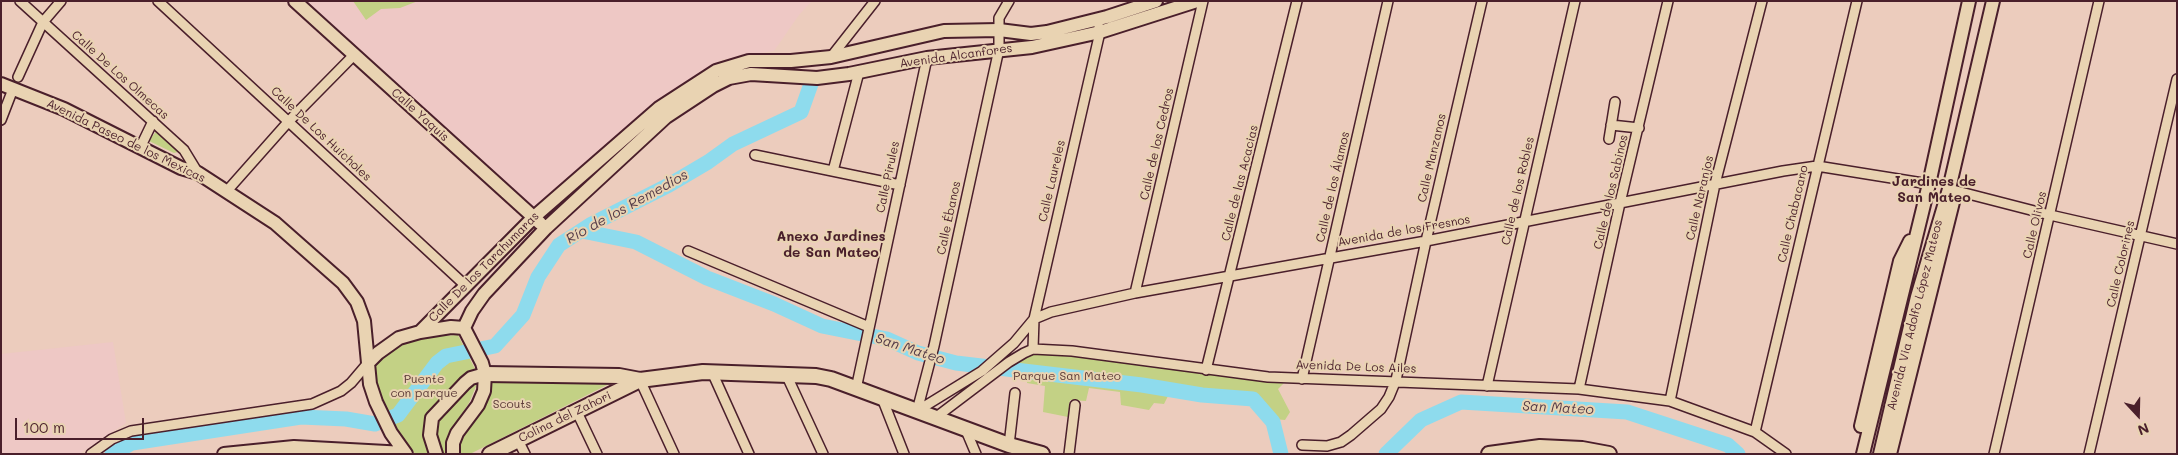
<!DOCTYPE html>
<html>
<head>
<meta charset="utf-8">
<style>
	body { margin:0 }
	#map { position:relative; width:2178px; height:455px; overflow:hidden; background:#ecccbd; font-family:Mali,sans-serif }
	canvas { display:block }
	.frame { position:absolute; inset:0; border:2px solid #4a1f2b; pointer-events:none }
	.north { position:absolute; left:2113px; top:390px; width:50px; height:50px; -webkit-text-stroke:4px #e9d3b2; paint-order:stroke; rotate:159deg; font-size:14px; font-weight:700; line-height:20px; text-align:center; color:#4a1f2b }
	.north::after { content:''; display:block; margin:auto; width:18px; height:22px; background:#4a1f2b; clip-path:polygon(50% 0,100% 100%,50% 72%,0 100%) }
	.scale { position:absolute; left:15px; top:418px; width:129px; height:22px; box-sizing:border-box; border:2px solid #4a1f2b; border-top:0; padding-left:6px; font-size:15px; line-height:18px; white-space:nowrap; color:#4a1f2b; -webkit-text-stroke:4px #e9d3b2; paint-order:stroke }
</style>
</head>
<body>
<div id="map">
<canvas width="2178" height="455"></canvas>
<div class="frame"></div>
<div class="north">N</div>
<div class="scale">100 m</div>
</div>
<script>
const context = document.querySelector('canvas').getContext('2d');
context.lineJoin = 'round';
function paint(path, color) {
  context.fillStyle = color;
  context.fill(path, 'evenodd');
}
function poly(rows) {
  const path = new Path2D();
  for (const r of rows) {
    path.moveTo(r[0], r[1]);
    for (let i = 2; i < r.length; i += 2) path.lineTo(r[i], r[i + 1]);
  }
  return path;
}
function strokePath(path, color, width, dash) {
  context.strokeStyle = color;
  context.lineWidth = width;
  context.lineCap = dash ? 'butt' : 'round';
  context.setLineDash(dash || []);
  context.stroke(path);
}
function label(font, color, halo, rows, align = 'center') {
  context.font = font + ' Mali,sans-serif';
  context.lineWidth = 4;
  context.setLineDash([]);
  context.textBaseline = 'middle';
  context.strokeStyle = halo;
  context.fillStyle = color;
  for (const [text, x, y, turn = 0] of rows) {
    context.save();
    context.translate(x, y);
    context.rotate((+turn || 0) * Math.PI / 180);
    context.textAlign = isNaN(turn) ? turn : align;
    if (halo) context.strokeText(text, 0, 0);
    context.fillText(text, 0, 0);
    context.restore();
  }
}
const built = poly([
	[305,1,812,1,799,15,774,51,720,60,534,217,379,66],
	[113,342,126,423,79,454,1,454,1,354]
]);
const green = poly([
	[353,1,418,1,400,8,381,9,366,20],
	[157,130,164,135,178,152,174,153,149,141],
	[458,335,475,369,477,384,469,403,448,434,445,454,416,454,399,441,373,383,374,363,389,349,406,343,428,337],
	[1033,349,1268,377,1284,383,1278,389,1290,412,1285,420,1274,419,1254,396,1204,397,1170,392,1164,404,1154,403,1149,410,1121,405,1120,392,1089,388,1086,401,1070,400,1068,417,1043,412,1045,386,1027,383,1028,375,1005,369],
	[491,379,617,380,470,454,459,454,457,445]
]);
const river = poly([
	[582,231,636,242,707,278,774,304,822,326,887,339,918,353,956,363,1142,385,1202,395,1253,399,1273,422,1281,454],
	[112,454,132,443,301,417,346,419,375,424,398,415,437,363,446,356,495,346,523,315,538,277,559,245,590,225,669,185,708,162,733,144,801,112,811,84],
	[1386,454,1421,420,1461,402,1627,412,1728,445,1738,454]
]);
const street = poly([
	[20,1,184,150,198,173],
	[158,1,466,286],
	[831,57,875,1],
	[18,77,43,22,61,1],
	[1,120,13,89],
	[1611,125,1639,128],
	[1609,139,1615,102],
	[141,146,153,121],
	[755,155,900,185],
	[833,171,859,72],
	[1949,189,2050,215,2177,244],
	[226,192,289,121,354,55],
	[688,251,869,327],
	[1135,293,1203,1],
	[1033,349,1034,319,1100,32,1099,27],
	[1206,370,1297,1],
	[712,372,749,454],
	[786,374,823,454],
	[1302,379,1388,1],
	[640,380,674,454],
	[1487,386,1575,1],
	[856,389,927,58],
	[1579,389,1620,203,1668,1],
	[882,398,904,454],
	[1670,401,1715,184,1762,1],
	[917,411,982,371,1014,343,1034,319,1051,312,1135,293,1426,241,1783,171,1817,166,1929,184],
	[917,411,934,346,999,49,999,18,1009,1],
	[577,412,597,454],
	[935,418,1009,362,1024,353,1033,349,1072,351,1268,377,1579,389,1670,401,1755,432,1786,454],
	[965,428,976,454],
	[1755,432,1857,1],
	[518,440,525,454],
	[1009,445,1015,393],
	[1302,445,1327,446,1341,442,1351,435,1381,409,1389,397,1396,380,1426,241,1482,1],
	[91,454,112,439,131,431,312,404,341,391,351,383,368,363],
	[1069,454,1075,405],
	[1994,454,2099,1],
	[2089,454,2177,79]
]);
const secondary = poly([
	[295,1,540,223],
	[1,84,64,109,181,168,198,173,275,223,343,283,357,302,364,321,370,384,376,402,391,433,406,454],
	[464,328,472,311,484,294,546,228,666,117,713,86,729,78,751,74,817,78,849,74,927,58,1032,47,1100,32,1197,1],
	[420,332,534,217,659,108,716,71,749,61,791,61,831,57,944,31,999,30,1031,34,1047,32,1107,17,1156,1],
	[368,363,378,353,399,338,420,332,451,327,464,328],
	[1861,426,1900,261,1910,241],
	[224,454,294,447,405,453],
	[436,454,430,435,432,418,465,383,471,378,485,374],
	[453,454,453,443,457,433,478,405,484,391,485,374,482,363,464,328],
	[1863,454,1929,184,1969,1],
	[1880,454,1917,297,1949,189,1993,1],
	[1890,454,1954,198]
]);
const primary = poly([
	[485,374,619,376,640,380,703,372,816,376,831,379,1009,445,1042,454],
	[490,454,640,380],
	[1489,454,1540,447,1582,449,1609,454]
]);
const streetNames = [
	["Avenida Alcanfores",956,56,-8],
	["Calle De Los Olmecas",120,75,42],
	["Calle Yaquis",420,115,42],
	["Calle De Los Huicholes",321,134,43],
	["Avenida Paseo de los Mexicas",126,141,26],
	["Calle de los Cedros",1157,144,-77],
	["Calle Manzanos",1432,158,-77],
	["Calle Pirules",888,177,-78],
	["Calle Laureles",1052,181,-77],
	["Calle de las Acacias",1240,183,-76],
	["Calle de los Álamos",1333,187,-77],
	["Calle de los Robles",1518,191,-77],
	["Calle de los Sabinos",1611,192,-77],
	["Calle Naranjos",1700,198,-77],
	["Calle Chabacano",1793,214,-77],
	["Calle Ébanos",949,218,-78],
	["Calle Olivos",2035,225,-77],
	["Avenida de los Fresnos",1404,231,-10],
	["Calle Colorines",2121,264,-77],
	["Calle De los Tarahumaras",484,267,-45],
	["Avenida Via Adolfo López Mateos",1915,315,-76],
	["Avenida De Los Ailes",1356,367,2],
	["Colina del Zahori",565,417,-26]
];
const parkNames = [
	["Parque San Mateo",1067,376],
	["Puente",424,379],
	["con parque",424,393],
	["Scouts",512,404]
];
const neighbourhoodNames = [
	["Jardines de",1934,182],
	["San Mateo",1934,198],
	["Anexo Jardines",831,237],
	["de San Mateo",831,253]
];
const waterNames = [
	["Río de los Remedios",627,207,-29],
	["San Mateo",910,349,18],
	["San Mateo",1558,408,3]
];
paint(built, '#eec8c5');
paint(green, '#c3d185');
strokePath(river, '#8edbed', 15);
strokePath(street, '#4a1f2b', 12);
strokePath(secondary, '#4a1f2b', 16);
strokePath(primary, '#4a1f2b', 18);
strokePath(street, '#e9d3b2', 9);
strokePath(secondary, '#e9d3b2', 12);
strokePath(primary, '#e9d3b2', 14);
label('12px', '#4a1f2b', '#e9d3b2', streetNames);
label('12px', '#5c3a38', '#e9d3b2', parkNames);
label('bold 14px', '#4a1f2b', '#e9d3b2', neighbourhoodNames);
label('italic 14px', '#543b48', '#e9d3b2', waterNames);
</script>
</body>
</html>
